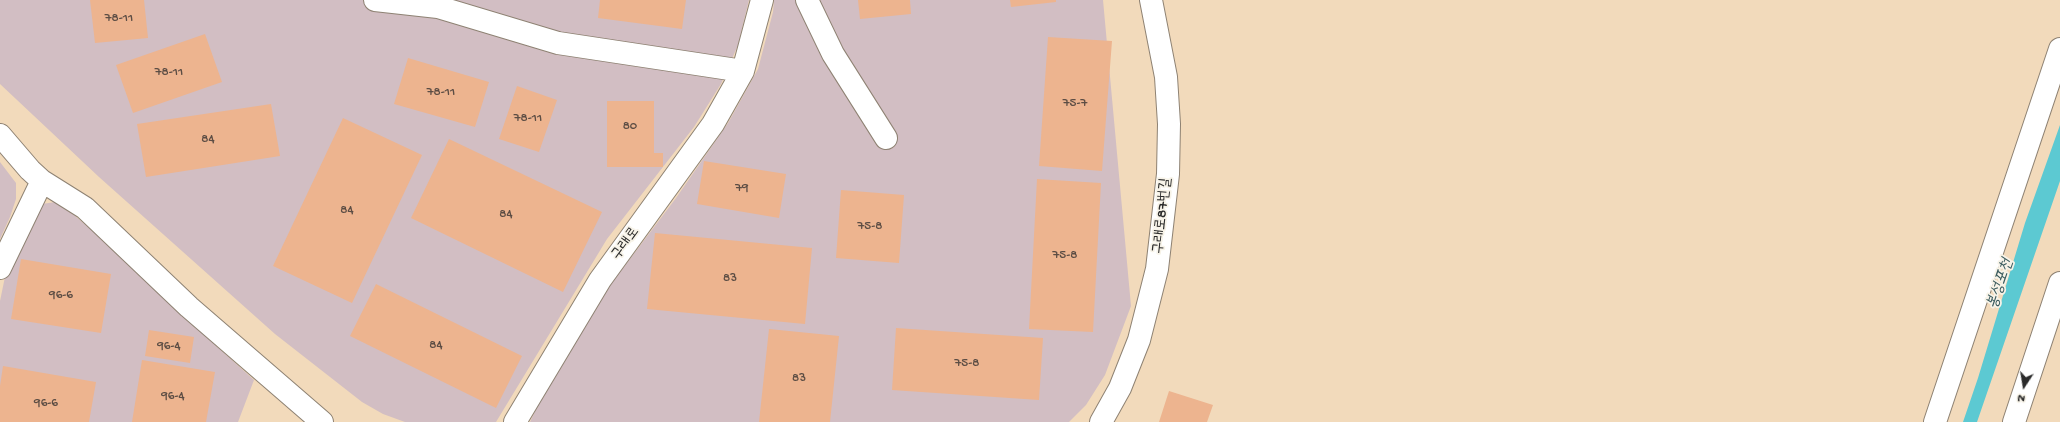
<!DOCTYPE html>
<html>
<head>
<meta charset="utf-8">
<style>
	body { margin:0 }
	#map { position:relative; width:2060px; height:422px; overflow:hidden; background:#f2dabb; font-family:"Gochi Hand",sans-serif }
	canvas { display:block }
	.north { position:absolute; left:2004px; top:366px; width:40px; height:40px; -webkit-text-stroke:3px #f7f3e8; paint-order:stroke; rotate:192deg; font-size:11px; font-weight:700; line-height:16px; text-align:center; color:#2b2b2b }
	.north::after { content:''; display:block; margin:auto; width:14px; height:18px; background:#2b2b2b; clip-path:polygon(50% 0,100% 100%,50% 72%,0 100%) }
</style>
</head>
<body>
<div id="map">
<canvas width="2060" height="422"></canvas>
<div class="north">N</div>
</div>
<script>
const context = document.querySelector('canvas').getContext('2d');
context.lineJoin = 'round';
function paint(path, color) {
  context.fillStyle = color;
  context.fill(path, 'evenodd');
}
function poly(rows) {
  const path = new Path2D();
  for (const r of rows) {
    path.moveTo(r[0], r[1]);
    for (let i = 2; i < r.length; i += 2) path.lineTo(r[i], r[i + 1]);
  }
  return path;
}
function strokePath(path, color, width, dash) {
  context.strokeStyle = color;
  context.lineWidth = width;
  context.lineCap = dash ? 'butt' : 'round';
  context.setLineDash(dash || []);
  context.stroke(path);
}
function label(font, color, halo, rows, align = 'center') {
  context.font = font + ' "Gochi Hand","Poor Story",sans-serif';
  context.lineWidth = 3.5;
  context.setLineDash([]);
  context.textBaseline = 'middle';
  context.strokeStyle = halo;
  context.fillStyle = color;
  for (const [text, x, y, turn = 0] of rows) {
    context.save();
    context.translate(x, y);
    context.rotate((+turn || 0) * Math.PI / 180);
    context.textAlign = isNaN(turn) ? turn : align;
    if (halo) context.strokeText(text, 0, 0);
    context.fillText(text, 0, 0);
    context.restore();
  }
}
const industrial = poly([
	[0,0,749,0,738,45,721,84,694,127,607,239,496,422,405,422,383,414,362,402,275,334,99,177,0,84],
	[774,0,1103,0,1131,306,1105,375,1086,405,1069,422,530,422,537,407,611,284,676,198,728,123,758,69,773,12],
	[0,162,16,183,16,199,10,217,0,239],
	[55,202,74,215,109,245,169,303,254,380,238,422,0,422,0,301,6,272,42,204]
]);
const water = poly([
	[2060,125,2060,181,1977,422,1963,422,1978,378,2025,223]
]);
const building = poly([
	[90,0,144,0,148,38,95,43],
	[600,0,686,0,682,29,598,18],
	[858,0,910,0,911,14,860,19],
	[1010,0,1056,0,1056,2,1011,7],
	[205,34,222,82,133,113,116,65],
	[1048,37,1112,41,1102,171,1039,166],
	[408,58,489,82,475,127,394,104],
	[517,86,557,100,539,152,499,139],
	[607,101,654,101,654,153,663,153,663,167,607,167],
	[271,104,280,156,146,177,137,124],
	[343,118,422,155,352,303,273,266],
	[449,139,602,212,563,292,411,218],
	[704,161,786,174,779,218,697,204],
	[1037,179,1101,183,1093,332,1029,329],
	[841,190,904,195,899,263,836,258],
	[655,233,812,248,805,324,647,309],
	[21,259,111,274,101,333,11,319],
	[376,284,522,356,496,408,350,336],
	[896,328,1043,338,1039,400,892,390],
	[769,329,839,336,830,422,759,422],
	[149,330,194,337,190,363,145,356],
	[142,360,215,372,206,422,132,422],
	[3,366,96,382,89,422,0,422,0,386],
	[1169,391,1213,405,1207,422,1159,422]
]);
const minor = poly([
	[375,0,438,7,558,43,743,71],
	[807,0,833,54,886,138],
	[0,135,30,170,42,181,85,208,189,307,322,422],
	[0,268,42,181],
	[515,422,600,280,713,124,743,71,762,0],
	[1101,422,1120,388,1139,340,1157,269,1168,174,1169,124,1166,77,1151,0],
	[1935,422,2060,49],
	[2014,422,2060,283]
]);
const numberNames = [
	["78-11",119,19],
	["78-11",169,73],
	["78-11",441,93],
	["75-7",1075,104],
	["78-11",528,119],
	["80",630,127],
	["84",208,140],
	["79",742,189],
	["84",347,211],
	["84",506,215],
	["75-8",870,227],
	["75-8",1065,256],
	["83",730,279],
	["96-6",61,296],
	["84",436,346],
	["96-4",169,347],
	["75-8",967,364],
	["83",799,379],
	["96-4",173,397],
	["96-6",46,404]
];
const streetNames = [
	["구래로87번길",1163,216,-84],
	["구래로",626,244,-54]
];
const waterNames = [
	["봉성포천",2001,284,-71]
];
paint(industrial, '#d2bec3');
paint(water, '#5cc9d2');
paint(building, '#edb48f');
strokePath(minor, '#8e8273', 24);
strokePath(minor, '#fff', 22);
label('13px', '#5c4d44', null, numberNames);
label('15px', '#2b2b2b', '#f7f3e8', streetNames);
label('italic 16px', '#3a5a5d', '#f7f3e8', waterNames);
</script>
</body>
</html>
